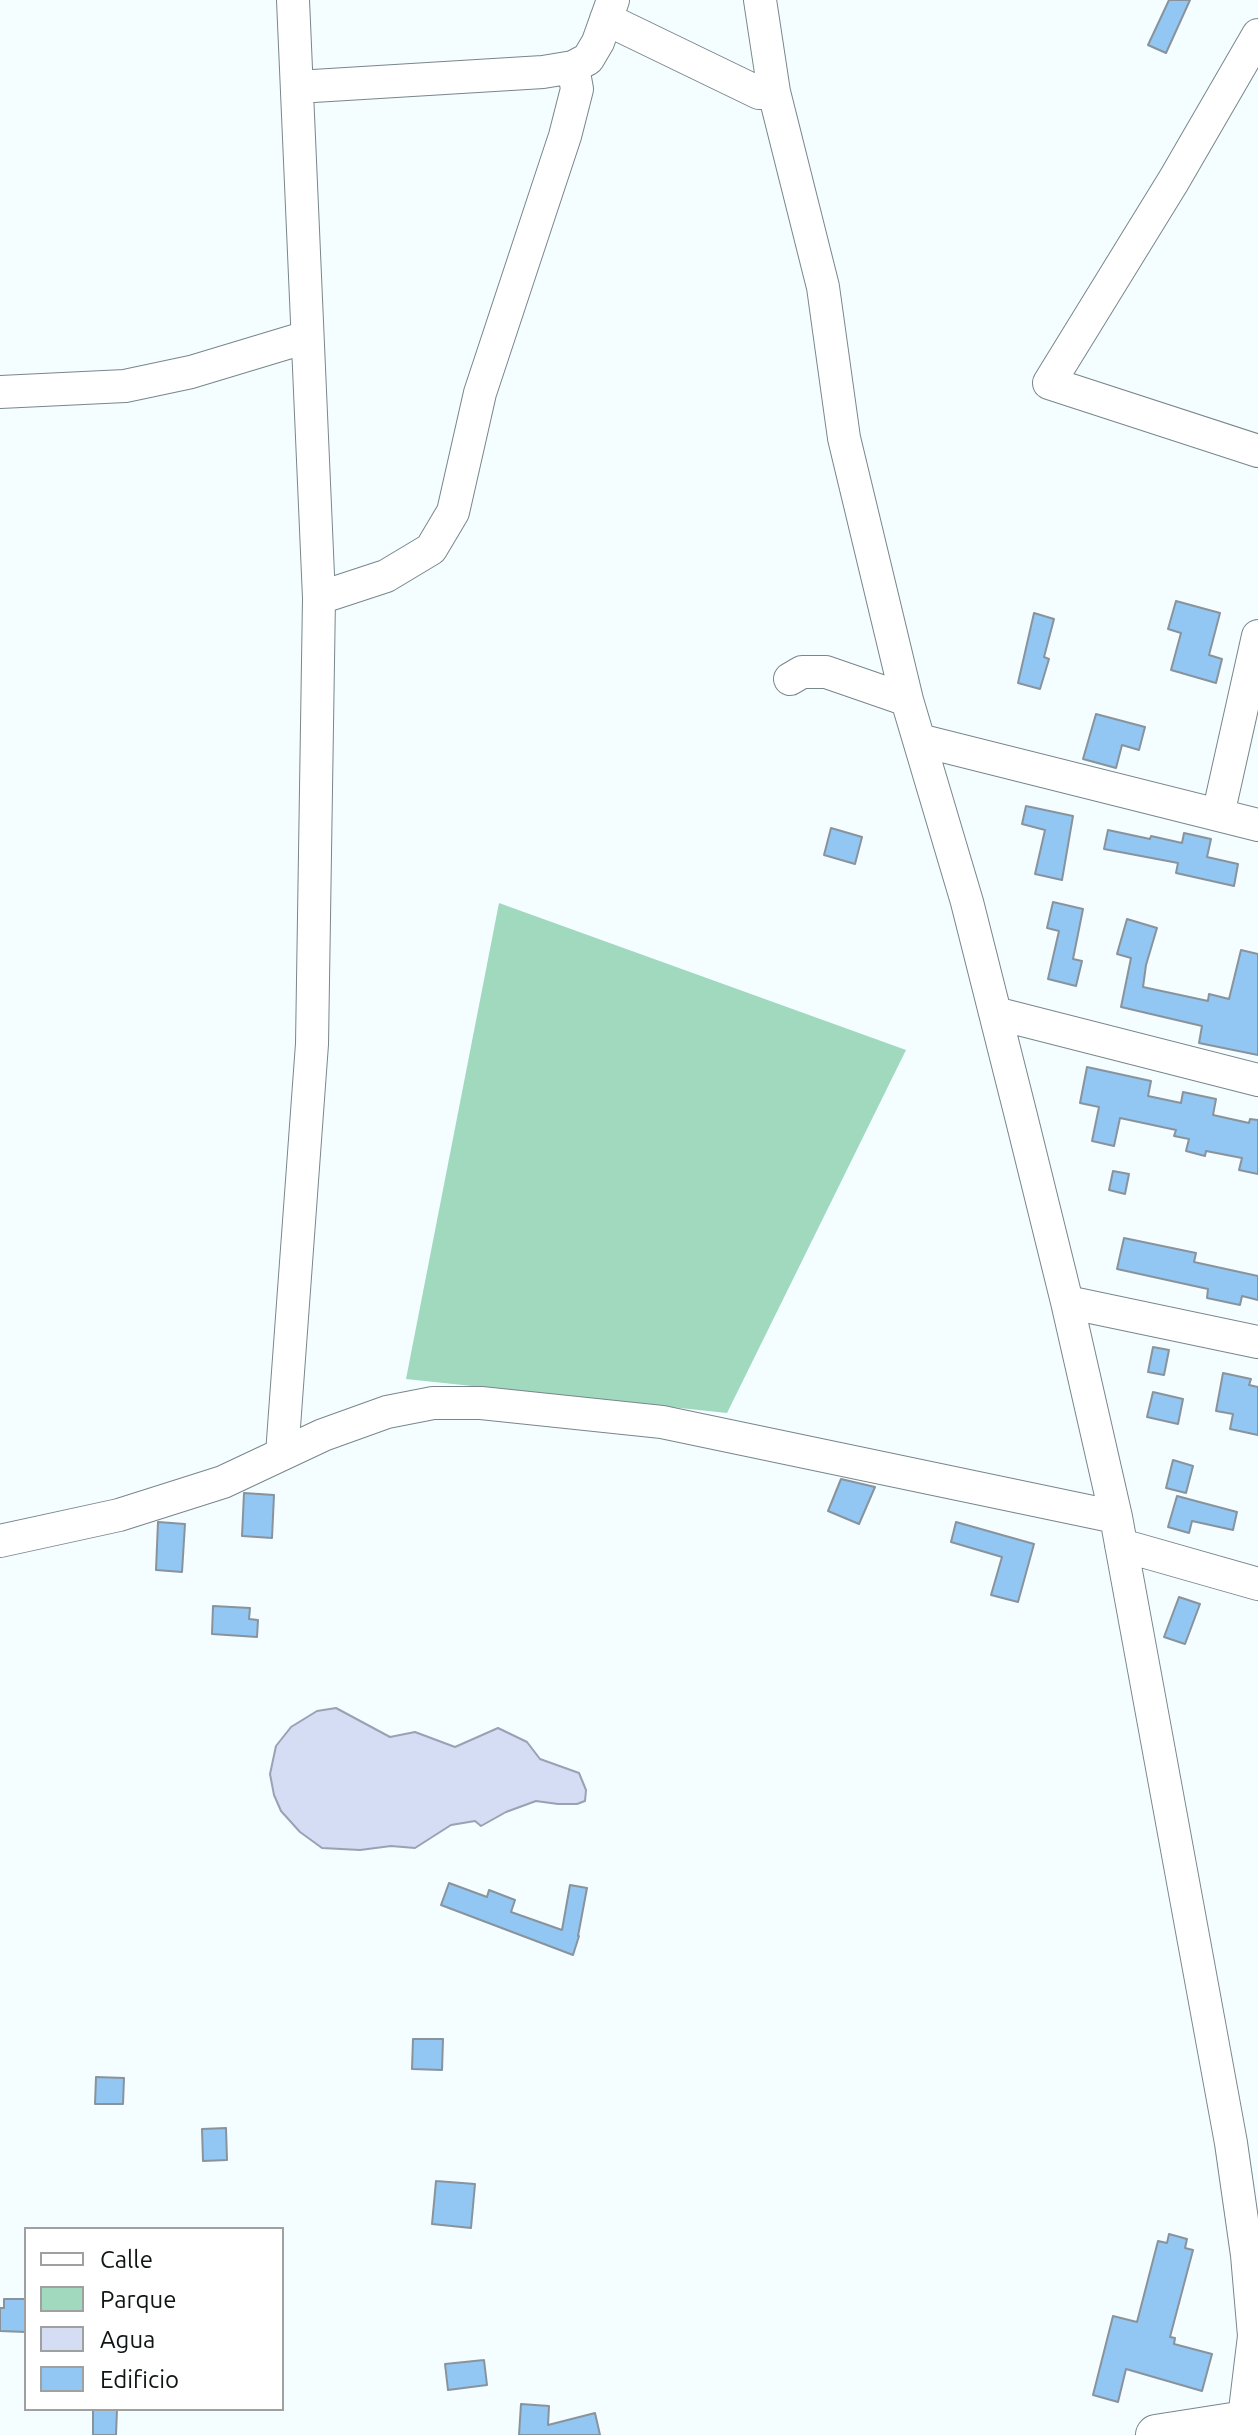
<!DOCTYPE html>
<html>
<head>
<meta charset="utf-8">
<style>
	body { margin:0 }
	#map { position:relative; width:1258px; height:2435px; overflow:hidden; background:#f4fdff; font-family:Ubuntu,sans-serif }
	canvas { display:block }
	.legend { position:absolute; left:24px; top:2227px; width:260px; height:184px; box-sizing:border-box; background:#fff; border:2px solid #9fa1a1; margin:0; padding:10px 14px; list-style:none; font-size:24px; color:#0f1415 }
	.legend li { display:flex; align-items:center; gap:16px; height:40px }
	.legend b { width:40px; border:2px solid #9fa1a1 }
</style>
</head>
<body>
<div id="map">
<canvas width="1258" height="2435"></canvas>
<ul class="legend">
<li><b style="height:10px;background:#fff"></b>Calle</li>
<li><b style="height:22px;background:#a1d9bf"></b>Parque</li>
<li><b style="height:22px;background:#d5ddf5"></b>Agua</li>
<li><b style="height:22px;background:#92c7f3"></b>Edificio</li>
</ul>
</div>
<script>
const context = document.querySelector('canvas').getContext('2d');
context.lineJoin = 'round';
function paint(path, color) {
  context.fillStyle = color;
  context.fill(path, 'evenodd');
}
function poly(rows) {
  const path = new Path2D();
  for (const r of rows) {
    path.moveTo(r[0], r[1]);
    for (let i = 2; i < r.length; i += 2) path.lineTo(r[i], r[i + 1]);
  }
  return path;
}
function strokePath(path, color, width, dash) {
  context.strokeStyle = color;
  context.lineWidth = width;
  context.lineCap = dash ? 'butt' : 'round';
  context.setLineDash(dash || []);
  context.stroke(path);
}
const green = poly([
	[499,903,906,1050,727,1413,406,1379]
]);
const water = poly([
	[336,1708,390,1737,415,1732,455,1747,498,1728,527,1742,540,1759,579,1773,586,1790,585,1801,577,1804,558,1804,536,1801,506,1812,481,1826,475,1821,451,1825,415,1848,391,1846,360,1850,322,1848,300,1832,281,1811,274,1795,270,1774,276,1746,291,1727,317,1711,336,1708]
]);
const building = poly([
	[1169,0,1190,0,1166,53,1148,45,1169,0],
	[1176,601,1220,613,1209,655,1222,659,1216,683,1171,670,1181,633,1168,629,1176,601],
	[1034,613,1054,619,1044,657,1049,659,1040,689,1018,683,1034,613],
	[1096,714,1145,727,1139,750,1122,745,1116,768,1083,759,1096,714],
	[1026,806,1073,816,1062,880,1035,874,1045,830,1022,824,1026,806],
	[831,828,862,837,855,864,824,855,831,828],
	[1108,830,1150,839,1151,836,1182,843,1184,833,1211,839,1207,857,1238,864,1234,886,1176,873,1178,863,1104,849,1108,830],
	[1053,902,1083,909,1073,959,1082,961,1076,986,1048,979,1059,931,1047,928,1053,902],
	[1127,919,1157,928,1146,965,1143,987,1208,1001,1209,994,1229,999,1241,950,1258,954,1258,1055,1199,1043,1202,1026,1121,1007,1131,958,1117,954,1127,919],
	[1087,1067,1151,1081,1148,1096,1181,1103,1183,1092,1216,1099,1213,1115,1249,1123,1250,1119,1258,1120,1258,1174,1239,1170,1242,1158,1206,1151,1205,1156,1186,1151,1189,1139,1174,1136,1176,1130,1120,1118,1114,1146,1092,1141,1099,1107,1080,1103,1087,1067],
	[1113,1171,1129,1174,1125,1194,1109,1190,1113,1171],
	[1124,1238,1196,1253,1194,1262,1258,1276,1258,1300,1242,1296,1240,1305,1207,1298,1208,1289,1117,1269,1124,1238],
	[1153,1347,1169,1350,1164,1375,1148,1372,1153,1347],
	[1223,1373,1251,1379,1249,1385,1258,1387,1258,1435,1230,1429,1233,1414,1216,1411,1223,1373],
	[1153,1392,1183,1399,1178,1424,1147,1417,1153,1392],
	[1173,1460,1193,1466,1186,1493,1166,1488,1173,1460],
	[841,1479,875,1487,859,1524,828,1511,841,1479],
	[244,1493,274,1495,272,1538,242,1536,244,1493],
	[1177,1496,1237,1512,1233,1530,1192,1521,1189,1533,1168,1527,1177,1496],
	[158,1522,185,1524,182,1572,156,1570,158,1522],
	[956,1522,1034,1544,1018,1602,991,1595,1002,1557,951,1542,956,1522],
	[1179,1597,1200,1604,1185,1644,1164,1637,1179,1597],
	[213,1606,250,1608,249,1619,258,1620,257,1637,212,1634,213,1606],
	[449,1883,487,1897,489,1890,515,1900,511,1912,562,1930,570,1885,587,1888,578,1936,579,1936,573,1955,441,1905,449,1883],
	[413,2039,443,2039,442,2070,412,2069,413,2039],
	[96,2077,124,2078,123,2104,95,2104,96,2077],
	[226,2128,227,2160,203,2161,202,2129,226,2128],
	[436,2181,475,2184,471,2228,432,2224,436,2181],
	[1169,2234,1187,2239,1185,2248,1193,2250,1170,2337,1175,2338,1174,2344,1212,2354,1202,2391,1126,2369,1118,2402,1093,2395,1113,2316,1137,2322,1158,2241,1167,2243,1169,2234],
	[4,2299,26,2299,26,2332,0,2331,0,2308,4,2308,4,2299],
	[484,2360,487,2385,448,2390,445,2364,484,2360],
	[521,2404,549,2406,548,2425,595,2413,600,2435,519,2435,521,2404],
	[93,2409,117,2409,116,2435,93,2435,93,2409]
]);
const minor = poly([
	[760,0,774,92,823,287,844,438,907,700,967,902,1021,1116,1067,1302,1116,1517,1231,2143,1247,2255,1254,2336,1242,2435],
	[606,19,759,93,774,92],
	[1258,35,1174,180,1049,383,1258,451],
	[297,87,543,72,573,67,588,59,598,42,613,0],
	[0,392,125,386,191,372,307,337],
	[319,598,386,576,431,549,453,512,480,393,565,136,577,89,573,67],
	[790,679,802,672,826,672,907,700],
	[919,740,1258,825],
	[1218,815,1258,636],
	[995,1013,1258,1080],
	[1067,1302,1258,1342],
	[282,1454,312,1044,319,598,293,0],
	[0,1541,119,1515,223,1482,323,1435,387,1412,433,1403,481,1403,662,1422,1116,1517],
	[1121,1545,1258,1584]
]);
const major = poly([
	[1156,2435,1258,2419]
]);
paint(green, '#a1d9bf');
paint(water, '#d5ddf5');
strokePath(water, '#9aa1b2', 2);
paint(building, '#92c7f3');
strokePath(building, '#89939b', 2);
strokePath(minor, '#79868a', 34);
strokePath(major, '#79868a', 42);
strokePath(minor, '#fff', 32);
strokePath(major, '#fff', 40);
</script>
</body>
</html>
